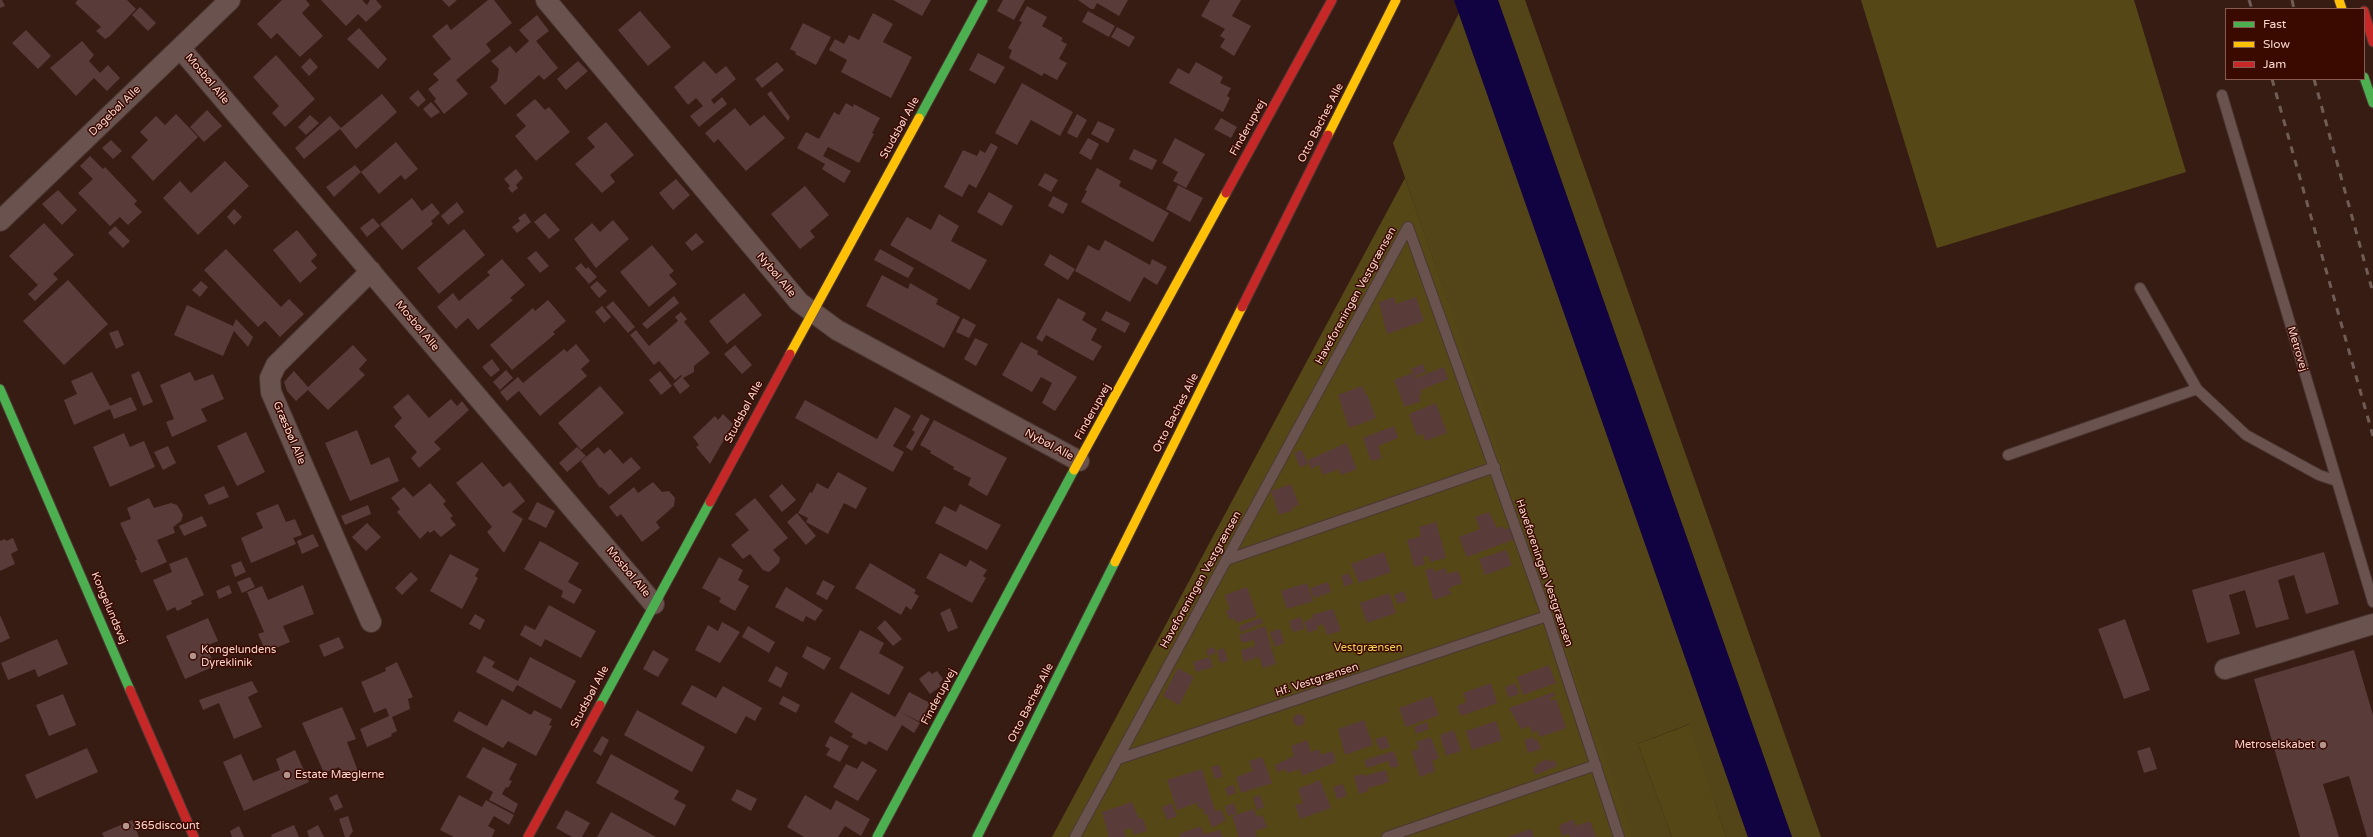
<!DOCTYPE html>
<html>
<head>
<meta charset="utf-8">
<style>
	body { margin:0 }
	#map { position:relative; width:2373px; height:837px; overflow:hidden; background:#371c14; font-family:"Varela Round",sans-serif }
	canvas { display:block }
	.legend { position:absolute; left:2225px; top:8px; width:140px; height:72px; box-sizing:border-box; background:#3a0900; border:1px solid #865b52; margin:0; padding:5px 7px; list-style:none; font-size:12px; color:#f8d6cd }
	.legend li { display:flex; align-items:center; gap:8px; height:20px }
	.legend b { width:20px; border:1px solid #865b52 }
</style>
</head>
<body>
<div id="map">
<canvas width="2373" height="837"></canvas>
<ul class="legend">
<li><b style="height:5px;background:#4caf50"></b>Fast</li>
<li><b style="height:5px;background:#ffc107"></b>Slow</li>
<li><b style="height:5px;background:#c62828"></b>Jam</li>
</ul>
</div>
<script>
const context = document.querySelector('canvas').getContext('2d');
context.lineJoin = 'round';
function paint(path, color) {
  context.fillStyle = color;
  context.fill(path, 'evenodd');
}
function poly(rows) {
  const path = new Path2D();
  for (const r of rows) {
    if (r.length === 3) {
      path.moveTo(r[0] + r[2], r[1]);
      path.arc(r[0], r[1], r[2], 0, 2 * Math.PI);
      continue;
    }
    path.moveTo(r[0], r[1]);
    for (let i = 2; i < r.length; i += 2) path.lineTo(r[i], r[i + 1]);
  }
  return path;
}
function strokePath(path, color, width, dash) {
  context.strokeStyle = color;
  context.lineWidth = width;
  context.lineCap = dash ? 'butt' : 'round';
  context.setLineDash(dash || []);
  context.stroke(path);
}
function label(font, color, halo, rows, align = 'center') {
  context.font = font + ' "Varela Round",sans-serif';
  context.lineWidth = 3;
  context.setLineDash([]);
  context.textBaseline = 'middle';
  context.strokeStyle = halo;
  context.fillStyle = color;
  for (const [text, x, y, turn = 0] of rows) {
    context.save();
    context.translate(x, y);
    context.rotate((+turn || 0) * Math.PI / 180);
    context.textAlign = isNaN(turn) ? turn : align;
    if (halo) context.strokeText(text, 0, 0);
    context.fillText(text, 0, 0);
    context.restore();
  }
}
const green = poly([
	[1861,0,2134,0,2186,172,1937,248],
	[1405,178,1635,837,1052,837],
	[1690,724,1726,837,1672,837,1638,744]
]);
const forest = poly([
	[1498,0,1525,0,1821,837,1792,837],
	[1459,13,1748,837,1726,837,1689,724,1638,744,1672,837,1632,837,1393,143]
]);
const water = poly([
	[1454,0,1498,0,1792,837,1748,837]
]);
const building = poly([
	[0,0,2,0,5,6,0,8],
	[78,0,127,0,136,9,110,36,105,39,96,31,101,27,75,3],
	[282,0,306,0,310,5,302,13,323,36,300,57,277,33,271,39,257,24],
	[321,0,362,0,367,5,370,0,376,0,382,7,366,22,358,14,346,26],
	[442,0,457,0,449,7],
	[488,0,494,0,512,23,486,44,491,51,456,80,468,94,444,114,434,101,436,99,428,89,439,80,433,74,451,59,432,36,447,24,451,30],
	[893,0,931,0,922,16],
	[1003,0,1025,0,1014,20,997,11],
	[1078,0,1128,0,1119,16,1097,3,1094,9,1091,9],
	[1210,0,1241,0,1232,16,1251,26,1234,56,1220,47,1225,39,1220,36,1225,29,1201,16],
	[1027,6,1047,17,1042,26,1063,38,1061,41,1067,44,1059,59,1067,63,1057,80,1044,73,1042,76,1009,58,1012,50,1008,48,1022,22,1019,21],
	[140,7,156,23,148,31,132,15],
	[640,11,671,47,648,66,618,30],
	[1088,11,1115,26,1109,37,1082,22],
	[873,13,893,24,883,42,912,57,891,98,841,72,847,60,829,50,835,39,844,44,849,35,859,40],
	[537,15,549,31,536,41,558,68,544,80,539,75,505,105,490,87,497,81,499,69,491,61,510,46,516,53,529,41,519,30],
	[803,23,831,37,816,65,795,54,796,52,790,49],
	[1117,27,1135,37,1129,47,1111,37],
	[359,28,387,59,378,69,347,39],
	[26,30,51,56,38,69,12,43],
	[82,41,94,55,89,61,100,73,108,65,120,78,107,91,94,78,76,96,50,68],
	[978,53,1005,67,995,84,969,70],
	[276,55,315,99,285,127,272,113,279,106,253,77],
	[310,58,318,67,309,76,301,67],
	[578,61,588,71,566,90,557,79],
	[704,61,716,74,726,66,736,79,711,100,714,104,722,97,727,104,699,127,690,116,703,106,696,98,688,105,674,87],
	[777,62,784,70,762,88,755,79],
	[1196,62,1223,77,1220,83,1231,88,1227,96,1230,98,1223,112,1169,83,1178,68,1189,74],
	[1022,83,1073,112,1060,136,1031,120,1017,145,995,133],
	[418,90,426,100,418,107,409,98],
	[771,91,790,117,788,121,767,94],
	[382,94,397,112,356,149,340,129,304,159,295,148,330,116,341,128],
	[535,99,545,110,549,107,570,132,536,161,515,136,526,126,516,115],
	[431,102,440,112,431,118,423,109],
	[846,103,853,107,854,104,880,118,872,133,874,134,859,163,828,147,823,156,851,171,844,183,822,169,825,164,797,148,806,132,819,139,834,112,839,115],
	[735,108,750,126,764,115,785,138,746,171,718,139,714,143,705,133],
	[207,110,222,126,204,142,190,127],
	[176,114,198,137,153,181,131,157,148,140,140,132,156,116,165,125],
	[1077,114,1087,120,1077,138,1067,133],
	[310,115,319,123,306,135,298,127],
	[1221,118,1237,127,1231,138,1214,129],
	[1098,121,1115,129,1108,143,1091,134],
	[606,122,634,155,610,175,615,182,602,193,575,164,595,147,587,138],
	[1088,138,1099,144,1091,160,1079,153],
	[1175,138,1205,154,1186,188,1173,181,1178,172,1162,163],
	[111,140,122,151,113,159,102,148],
	[396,142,418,169,405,180,401,175,379,194,361,172],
	[991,143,998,147,976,188,969,184,962,197,944,187,963,150,977,156,980,150,985,153],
	[1134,149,1157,160,1152,170,1129,159],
	[90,156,103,169,105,167,137,201,134,204,142,212,128,225,120,217,110,226,78,193,93,179,80,166],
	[225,161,249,186,198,235,163,198,180,181,191,193],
	[355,165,361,172,334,197,326,187],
	[1097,168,1121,181,1119,186,1169,213,1153,242,1081,202,1087,191,1085,190],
	[516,169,523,178,516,185,518,188,512,193,508,188,510,186,504,179],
	[1045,173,1058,180,1051,192,1038,185],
	[676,179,690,195,673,210,659,193],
	[1178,185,1203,198,1190,222,1166,209],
	[805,186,829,215,810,231,815,237,800,249,771,214],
	[58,190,77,210,62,225,42,204],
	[989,192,1013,206,1002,226,977,212],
	[1053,196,1068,204,1063,214,1048,206],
	[412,198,422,211,432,203,440,213,431,221,433,224,402,250,380,224],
	[457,202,464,212,448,225,441,216],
	[234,209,242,217,234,225,227,217],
	[525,213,531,222,517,233,512,227,520,221,518,218],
	[545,213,560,230,549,239,534,222],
	[939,214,959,226,951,241,987,260,970,290,890,245,907,217,931,230],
	[373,218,380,226,367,237,360,228],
	[613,220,629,239,596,268,574,239,592,223,600,232],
	[44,223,74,255,53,274,58,279,35,301,28,294,38,285,9,256],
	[115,226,130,241,123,248,108,233],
	[464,229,485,255,439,294,417,268],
	[297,230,317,255,311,261,317,268,300,283,273,250],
	[696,233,704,242,692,251,685,243],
	[1105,240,1150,265,1152,259,1167,267,1157,285,1144,277,1130,302,1075,271,1088,245,1099,251],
	[652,245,674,271,669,275,677,284,649,307,620,272],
	[226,249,281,307,289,299,304,314,280,337,265,321,258,327,204,270],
	[880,249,914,268,908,278,874,260],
	[536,251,549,266,540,273,527,258],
	[1050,254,1075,269,1068,280,1044,265],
	[502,259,525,285,510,298,513,300,478,330,468,318,456,329,437,307,453,293,459,301,490,275,487,272],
	[581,263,586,269,588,267,597,277,589,284,575,268],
	[882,275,908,289,910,283,938,299,936,304,960,317,944,348,866,306],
	[68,280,108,324,64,365,23,321],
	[201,281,208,287,200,297,192,290],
	[597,281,607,291,599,298,590,287],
	[744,293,762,315,727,344,709,321],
	[674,296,679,303,647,329,642,324],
	[1394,297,1396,304,1416,297,1424,321,1387,334,1379,302],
	[1058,298,1086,313,1082,320,1097,329,1091,340,1102,346,1093,361,1046,335,1042,342,1036,338],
	[548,300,566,321,553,332,555,334,512,370,490,345,533,308,535,311],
	[613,301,635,327,628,333,606,307],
	[187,305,233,326,236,319,253,337,248,347,234,331,223,356,174,335],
	[602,306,611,317,604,323,595,312],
	[1106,311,1130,323,1125,333,1101,320],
	[681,312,687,319,684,322,710,353,694,366,694,372,683,378,690,386,680,394,673,384,682,376,681,375,675,380,659,361,654,365,630,335,636,330,649,346,678,321,675,317],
	[963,318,976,325,969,338,956,332],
	[118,330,124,345,116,349,109,333],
	[975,338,988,344,976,366,964,359],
	[1021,342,1038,351,1037,354,1077,377,1055,411,1042,403,1052,383,1041,377,1032,392,1002,375],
	[576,344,590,361,581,369,587,376,540,416,519,391,507,401,500,392,518,377,523,383,564,349,567,352],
	[353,345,367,360,359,369,365,375,328,410,308,390,296,401,287,391,284,382,294,371,308,387],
	[735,345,752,365,742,374,724,354],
	[492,359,500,370,491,377,482,367],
	[1423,364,1426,372,1415,376,1416,378,1444,367,1448,379,1421,390,1422,394,1419,395,1421,401,1405,407,1394,380,1413,373,1411,369],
	[506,370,513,378,500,390,493,382],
	[139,371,153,402,143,406,131,375],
	[660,371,672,386,661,395,649,380],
	[92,372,110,406,131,397,137,410,114,419,110,409,74,425,64,400,77,394,71,381],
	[190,372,195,381,213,374,224,399,201,409,207,421,172,437,166,422,174,419,160,385],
	[600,386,624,413,581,450,558,423],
	[1362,386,1366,395,1367,394,1376,418,1349,428,1338,395],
	[408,394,429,418,451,399,457,406,462,401,469,410,434,442,441,449,419,468,411,458,417,452,394,426,402,418,393,407],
	[805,400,877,439,895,407,911,416,893,446,904,452,893,472,795,418],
	[1436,403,1447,433,1425,441,1423,434,1417,436,1409,414],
	[723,414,733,424,710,464,696,447,699,445,693,437,715,416,718,420],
	[921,414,930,419,912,451,906,447,915,432,912,430],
	[934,420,1007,458,987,496,968,485,971,478,953,469,954,467,930,453,931,451,920,445],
	[1394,426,1398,438,1378,446,1382,458,1371,461,1363,438],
	[357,430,371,465,389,457,399,481,350,501,325,443],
	[246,432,265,472,237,486,217,446],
	[124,433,130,447,144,441,155,467,110,487,93,447],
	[1346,443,1357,469,1341,475,1339,469,1323,475,1319,465,1311,469,1308,460],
	[168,446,176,463,163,470,154,452],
	[577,447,586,456,567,472,559,463],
	[598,447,604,454,610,449,623,464,631,457,641,468,609,495,601,487,600,488,581,461],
	[1302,450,1308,464,1300,467,1294,453],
	[482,462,503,487,510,482,525,501,512,512,523,519,504,553,487,532,492,527,456,483],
	[838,472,867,488,856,509,844,503,828,534,806,522,808,518,798,513,810,492,812,493,817,483,828,489],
	[653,482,662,492,669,491,675,498,674,506,656,522,660,528,642,542,621,514,617,517,609,507,634,487,638,493],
	[430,483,446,501,443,504,453,516,450,518,456,525,441,537,434,530,430,533,428,531,420,539,397,512,400,509,391,498,404,487,413,497],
	[782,484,796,500,782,512,769,496],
	[1291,484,1299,505,1292,508,1293,510,1279,515,1271,491],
	[224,486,229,497,209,505,204,495],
	[149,498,154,508,171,503,177,505,183,515,181,521,173,527,175,533,157,540,167,562,141,573,135,560,137,560,120,523,131,519,127,508],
	[755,498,788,538,773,550,780,558,779,563,769,572,763,570,750,554,743,559,731,545,749,530,735,514],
	[537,502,555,511,546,528,528,519],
	[278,504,286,522,295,519,302,535,293,538,296,544,251,563,241,538,263,528,256,513],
	[960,504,1001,525,987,550,935,523,944,506,956,512],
	[368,505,371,514,345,525,341,516],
	[1489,512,1497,528,1503,526,1504,530,1510,527,1515,539,1467,557,1459,537,1480,529,1475,517],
	[797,513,816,536,806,545,787,522],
	[202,516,207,526,184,536,179,526],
	[1436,522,1446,558,1430,562,1428,556,1423,557,1425,564,1414,567,1407,540,1421,536,1419,527],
	[367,523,381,537,366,551,352,537],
	[313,534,319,546,302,554,297,541],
	[13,538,18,550,11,554,15,564,0,571,0,541,5,539,6,541],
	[540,541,579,563,568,582,582,590,574,604,561,597,563,591,524,569],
	[1506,550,1512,565,1485,575,1479,559],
	[1384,552,1391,572,1359,583,1351,564],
	[2324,552,2339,604,2306,614,2294,575,2278,580,2289,619,2256,628,2245,590,2229,595,2240,634,2207,643,2192,590],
	[940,553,966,567,970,560,987,570,983,576,986,578,972,603,926,578],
	[450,554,479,569,475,576,478,578,462,609,430,591],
	[187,557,204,595,191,601,192,604,177,611,175,607,167,611,153,580,172,572,169,564],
	[719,557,743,570,738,580,749,586,735,611,719,602,721,598,702,588],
	[241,561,246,572,235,577,231,565],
	[870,563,916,590,914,593,919,596,911,610,906,606,901,615,855,588],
	[1433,568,1434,572,1445,568,1447,574,1458,571,1462,583,1449,588,1451,594,1434,600,1425,570],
	[411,572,418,579,402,595,395,588],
	[1349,573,1353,583,1345,587,1341,576],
	[250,577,255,587,242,593,237,582],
	[823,580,835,586,827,600,816,594],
	[1328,582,1331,592,1314,598,1310,588],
	[1307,583,1313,601,1287,609,1281,591],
	[229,585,232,593,219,599,216,591],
	[303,585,314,614,283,626,290,642,266,652,258,634,264,632,247,592,262,586,268,600],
	[786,587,823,610,815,621,806,616,803,622,775,607],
	[1247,587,1257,616,1236,623,1234,618,1230,620,1226,611,1230,609,1225,595],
	[1404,591,1407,601,1397,604,1394,595],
	[1389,593,1396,613,1367,623,1360,603],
	[549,605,596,631,581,658,545,639,541,647,520,635,525,625,535,630],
	[950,608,958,628,948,632,940,613],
	[1333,609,1341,631,1327,635,1323,624,1317,626,1318,629,1308,633,1304,622,1313,618,1312,615],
	[475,614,485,620,480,630,469,624],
	[0,615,10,638,0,643],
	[1301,617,1304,629,1293,632,1289,621],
	[208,618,218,641,206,646,215,666,185,679,166,636],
	[1261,618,1263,623,1241,632,1239,626],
	[2125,619,2150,690,2124,699,2098,629],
	[885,620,902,639,893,646,877,628],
	[722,622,740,632,720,663,695,650,708,625,718,631],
	[748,626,775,642,769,653,742,637],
	[1265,626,1276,664,1263,668,1259,657,1244,662,1241,650,1255,646,1254,640,1242,643,1239,635],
	[1280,629,1284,643,1275,647,1270,632],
	[860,630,884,643,879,653,904,667,889,695,839,668],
	[339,637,344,648,324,657,319,645],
	[57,639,68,664,38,677,35,669,8,680,1,663],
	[807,646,831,658,824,670,802,657],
	[1214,647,1216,653,1208,656,1206,650],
	[1224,648,1228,661,1220,663,1217,651],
	[653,650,669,659,658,677,643,669],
	[2354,650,2373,715,2373,837,2367,837,2349,776,2323,784,2339,837,2300,837,2254,679],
	[484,656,495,662,492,667,518,681,530,657,576,681,561,709,517,685,513,692,476,672],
	[1210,657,1213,667,1196,672,1193,662],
	[397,662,413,697,408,699,410,709,392,717,397,731,391,734,392,736,367,747,360,729,389,716,386,708,374,713,361,682,386,671,385,668],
	[1549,665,1556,683,1523,695,1517,677],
	[776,666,788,673,781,688,768,681],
	[1178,668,1194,677,1179,705,1163,696],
	[929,671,932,674,937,671,943,679,939,684,941,686,930,694,919,679],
	[252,681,258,692,248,697,262,727,234,739,219,703,203,710,199,700],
	[1491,683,1497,703,1461,716,1457,706,1466,702,1463,693],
	[1516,683,1519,694,1509,698,1505,687],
	[692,685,716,698,723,686,762,708,755,721,746,716,736,734,681,704],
	[851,692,895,717,899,711,920,723,914,733,902,725,887,751,869,741,866,745,851,737,853,734,834,722],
	[909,692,930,703,920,722,899,711],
	[1554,692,1555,696,1550,698,1550,701,1556,699,1566,728,1540,737,1537,731,1532,733,1530,726,1521,729,1509,708],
	[63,694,76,725,49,736,36,705],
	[783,696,800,705,796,713,779,704],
	[1432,696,1439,715,1406,727,1399,708],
	[502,699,531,715,534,710,552,719,549,725,552,726,536,756,508,741,503,748,453,721,459,711,487,726],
	[342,707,356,739,347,742,359,774,344,780,339,767,324,773,302,723],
	[637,710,705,747,692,772,624,735],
	[1299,720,6],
	[1364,720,1373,745,1345,755,1338,729],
	[1496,721,1502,740,1472,750,1466,731],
	[1427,722,1429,729,1416,734,1414,727],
	[1454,730,1461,751,1446,756,1440,735],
	[602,736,609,740,601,756,593,751],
	[830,736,849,746,840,762,826,755,830,749,825,746],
	[1386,736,1390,747,1380,750,1375,739],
	[1431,737,1439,758,1432,761,1435,771,1420,777,1411,751,1419,749,1416,742],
	[1533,737,1534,740,1537,739,1541,749,1528,753,1524,740],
	[1307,740,1311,752,1319,749,1321,755,1333,751,1336,762,1302,776,1300,769,1288,773,1285,769,1277,772,1275,765,1294,756,1291,746],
	[483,747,517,764,509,780,512,781,508,788,506,787,502,794,518,804,514,813,489,800,493,792,466,777],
	[2150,747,2157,769,2144,773,2137,751],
	[87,748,98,772,36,799,25,775],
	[295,750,309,782,244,811,223,762,241,754,253,781,280,770,276,759],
	[1394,751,1399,766,1391,768,1388,761,1367,768,1364,760],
	[611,754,679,791,674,799,686,805,675,826,596,783],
	[1262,757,1272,783,1241,793,1236,777,1253,771,1249,761],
	[1548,759,1549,762,1554,760,1557,766,1535,775,1533,768,1537,766,1536,764],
	[862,761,877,770,858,801,833,787,846,764,857,769],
	[1219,765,1223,777,1215,779,1211,767],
	[1202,769,1215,811,1221,810,1226,820,1212,828,1207,814,1204,815,1203,808,1199,809,1197,803,1177,810,1167,780],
	[1386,770,1389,782,1368,788,1368,791,1359,794,1354,776,1363,774,1364,776],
	[1320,780,1331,808,1300,819,1295,805,1303,803,1298,789],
	[1343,784,1347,796,1337,799,1333,787],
	[1234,785,1236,793,1228,796,1225,788],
	[737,789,757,799,751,811,731,800],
	[337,794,343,807,335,811,329,798],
	[459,795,482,807,486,800,514,815,509,825,494,816,488,826,495,830,492,837,454,837,440,830],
	[805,795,831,810,836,800,870,819,861,836,845,826,838,837,804,837,787,827],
	[1260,795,1264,807,1257,810,1253,797],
	[1132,802,1139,819,1143,818,1147,831,1134,835,1132,828,1124,830,1126,837,1109,837,1102,812],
	[1172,803,1177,816,1167,820,1162,807],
	[1234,803,1237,813,1228,816,1225,806],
	[1254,809,1257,817,1262,815,1267,827,1255,831,1257,837,1239,837,1232,816],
	[566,810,590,823,582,837,572,837,556,828],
	[611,812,656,837,597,837],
	[348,816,353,831,349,837,345,837,339,819],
	[1573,819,1576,826,1590,821,1596,837,1570,837,1569,834,1562,836,1559,826],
	[132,820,139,837,104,837,102,833],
	[294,825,299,837,272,837,271,835],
	[318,825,324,837,309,837,307,831],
	[239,826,244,837,232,837,230,831],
	[1201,826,1204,834,1220,830,1223,837,1180,837,1179,834],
	[1531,829,1534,837,1507,837]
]);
const lane = poly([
	[2222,95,2373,602],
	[2140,288,2197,389,2246,435,2319,475,2337,481],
	[2008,455,2197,389],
	[1226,560,1495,467],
	[1118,759,1547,616],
	[1075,837,1408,227,1547,616,1619,837],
	[1387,837,1596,765]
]);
const street = poly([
	[546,0,799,302,837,330,1079,461],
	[180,48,654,604],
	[0,221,230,0],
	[371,271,276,365,270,378,271,392,371,622],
	[2225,669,2373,624]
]);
const fast = poly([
	[2364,77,2373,103],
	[919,118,983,0],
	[0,389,130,690],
	[600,705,710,502],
	[877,837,1074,470],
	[977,837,1115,562]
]);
const slow = poly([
	[2339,0,2342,9],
	[1328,135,1396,0],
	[790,354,919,118],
	[1074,470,1226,193],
	[1115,562,1242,307]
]);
const jam = poly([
	[2364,11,2373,42],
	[1226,193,1332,0],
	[1242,307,1328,135],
	[710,502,790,354],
	[130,690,194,837],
	[528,837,600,705]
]);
const rail = poly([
	[2249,0,2252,9],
	[2292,0,2294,9],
	[2272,79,2373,436],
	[2314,79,2373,293]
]);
const markers = [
	[193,656,4,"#b4958c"],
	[2323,745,4,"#b4958c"],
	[287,775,4,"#b4958c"],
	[126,826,4,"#b4958c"]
];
const streetNames = [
	["Mosbøl Alle",207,79,50],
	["Dagebøl Alle",115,111,-44],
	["Otto Baches Alle",1321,123,-63],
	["Studsbøl Alle",900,128,-61],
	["Finderupvej",1248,128,-61],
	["Nybøl Alle",776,275,50],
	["Haveforeningen Vestgrænsen",1356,296,-61],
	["Mosbøl Alle",417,326,50],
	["Metrovej",2297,349,73],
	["Studsbøl Alle",744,412,-62],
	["Finderupvej",1093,412,-61],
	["Otto Baches Alle",1176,413,-63],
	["Græsbøl Alle",289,433,67],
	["Nybøl Alle",1049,445,28],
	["Mosbøl Alle",628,572,50],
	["Haveforeningen Vestgrænsen",1544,573,71],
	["Haveforeningen Vestgrænsen",1201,580,-61],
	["Kongelundsvej",109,608,67],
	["Hf. Vestgrænsen",1317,680,-18],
	["Studsbøl Alle",590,697,-62],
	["Finderupvej",939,697,-62],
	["Otto Baches Alle",1031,703,-63]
];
const parkNames = [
	["Vestgrænsen",1368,648]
];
const poiNames = [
	["Kongelundens",201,650],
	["Dyreklinik",201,663],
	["Metroselskabet",2315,745,"right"],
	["Estate Mæglerne",295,775],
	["365discount",134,826]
];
paint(green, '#564717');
paint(forest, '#534517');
paint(water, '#110342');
paint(building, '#593b3a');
strokePath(lane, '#4c3732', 12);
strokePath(street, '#4c3732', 22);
strokePath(fast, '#4c3732', 11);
strokePath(slow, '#4c3732', 11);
strokePath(jam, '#4c3732', 11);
strokePath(lane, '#6a534e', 10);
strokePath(street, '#6a534e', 20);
strokePath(fast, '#4caf50', 9);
strokePath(slow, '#ffc107', 9);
strokePath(jam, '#c62828', 9);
strokePath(rail, '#6f5c55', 3, [7, 7]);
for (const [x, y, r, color] of markers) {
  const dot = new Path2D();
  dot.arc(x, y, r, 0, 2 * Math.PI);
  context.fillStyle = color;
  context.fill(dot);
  strokePath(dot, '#3a0900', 1.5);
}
label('11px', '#f8d6cd', '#3a0900', streetNames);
label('11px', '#f2d454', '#3a0900', parkNames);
label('11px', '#f8d6cd', '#3a0900', poiNames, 'left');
</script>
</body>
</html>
